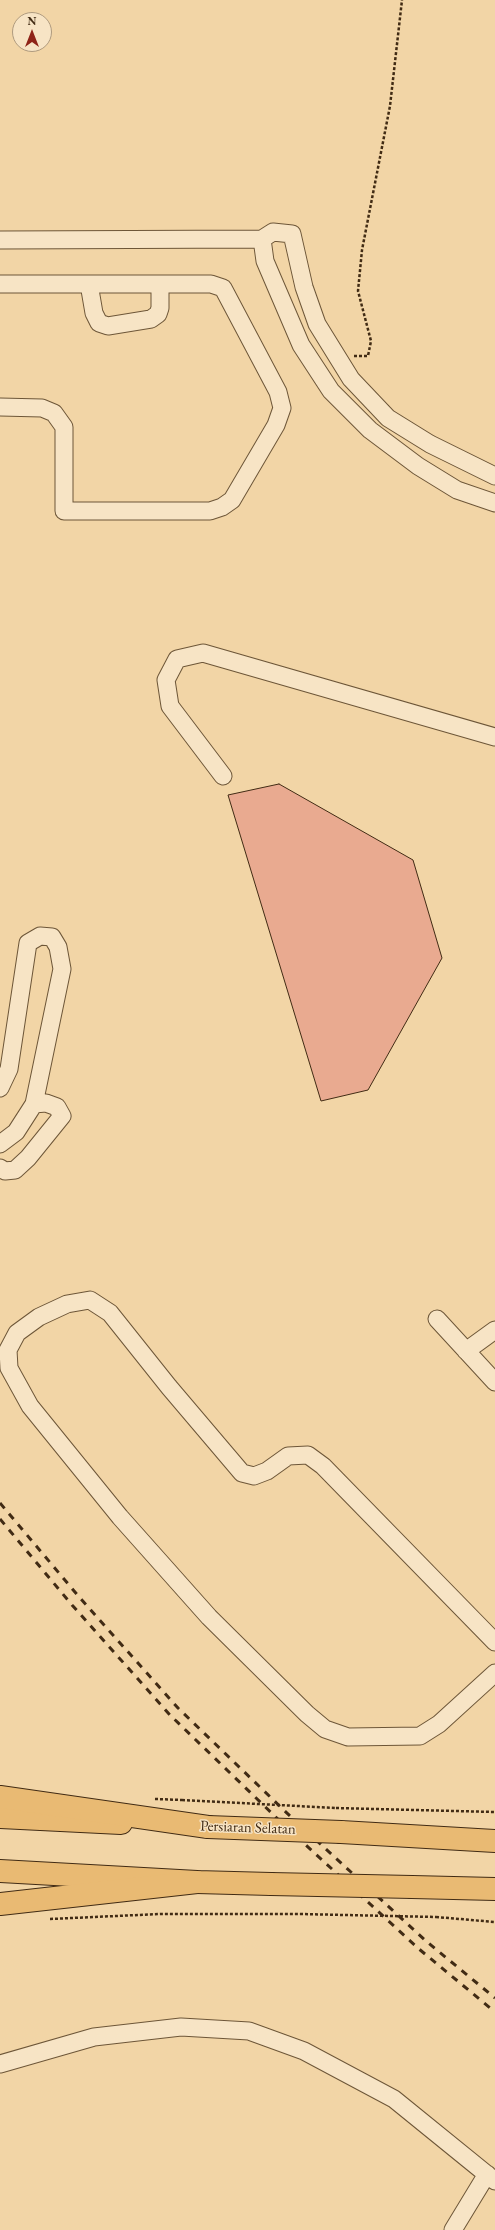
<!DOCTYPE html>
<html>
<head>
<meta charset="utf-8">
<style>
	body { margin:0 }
	#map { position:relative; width:495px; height:2230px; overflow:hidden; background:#f2d5a6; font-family:"EB Garamond",serif }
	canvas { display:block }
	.north { position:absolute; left:12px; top:12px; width:40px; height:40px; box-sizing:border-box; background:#f7e4c5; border:1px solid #ae9a7e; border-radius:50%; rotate:0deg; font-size:11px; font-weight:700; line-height:16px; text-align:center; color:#412b14 }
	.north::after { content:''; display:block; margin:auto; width:14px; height:18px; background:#8f2418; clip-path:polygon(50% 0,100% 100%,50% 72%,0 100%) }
</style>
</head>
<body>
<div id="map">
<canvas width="495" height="2230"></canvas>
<div class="north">N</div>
</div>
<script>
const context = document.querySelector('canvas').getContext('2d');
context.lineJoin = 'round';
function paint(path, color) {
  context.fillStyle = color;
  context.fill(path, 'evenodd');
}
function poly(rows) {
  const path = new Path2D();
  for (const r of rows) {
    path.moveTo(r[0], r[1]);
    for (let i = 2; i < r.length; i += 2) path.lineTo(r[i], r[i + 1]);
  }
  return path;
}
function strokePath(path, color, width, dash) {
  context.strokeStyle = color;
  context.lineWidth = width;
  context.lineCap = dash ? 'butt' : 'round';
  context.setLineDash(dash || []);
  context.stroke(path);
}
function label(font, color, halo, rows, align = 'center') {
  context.font = font + ' "EB Garamond",serif';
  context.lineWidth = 3;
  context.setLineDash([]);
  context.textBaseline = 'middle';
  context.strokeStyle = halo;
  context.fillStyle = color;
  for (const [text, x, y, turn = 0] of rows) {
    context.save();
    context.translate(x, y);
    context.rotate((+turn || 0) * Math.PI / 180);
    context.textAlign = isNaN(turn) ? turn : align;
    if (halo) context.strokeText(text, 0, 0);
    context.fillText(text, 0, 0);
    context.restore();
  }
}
const building = poly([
	[279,784,413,860,442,958,368,1090,321,1101,228,795,279,784]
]);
const path = poly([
	[354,356,368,356,371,341,358,291,362,250,390,106,402,0],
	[155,1799,182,1800],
	[336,1808,495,1812],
	[436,1917,495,1922],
	[50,1919,160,1914,300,1914]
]);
const minor = poly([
	[262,239,265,261,301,345,331,391,370,430,418,466,457,490,495,503],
	[0,240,262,239,273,232,292,234,304,287,317,324,351,379,388,418,430,444,495,476],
	[0,284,211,284,223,288,278,392,282,408,276,425,232,500,222,507,210,511,64,511,64,427,54,413,42,408,0,407],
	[89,284,94,313,99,323,108,326,151,319,158,314,160,308,160,284],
	[223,776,170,706,166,680,177,659,203,653,495,737],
	[0,1088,9,1069,28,943,40,936,52,937,58,947,62,969,34,1104,16,1132,0,1144],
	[0,1168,5,1171,15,1170,28,1158,62,1116,57,1107,46,1103,34,1104],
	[437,1319,495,1382],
	[466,1351,495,1330],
	[495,1642,323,1466,308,1455,288,1456,267,1471,254,1476,242,1473,169,1387,110,1313,90,1300,67,1304,39,1317,17,1333,8,1350,9,1368,30,1406,120,1517,209,1617,307,1714,325,1729,348,1737,420,1736,439,1724,495,1673],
	[0,2064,94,2037,181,2027,249,2031,304,2051,394,2099,495,2181],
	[453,2230,487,2174]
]);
const major = poly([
	[0,1817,121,1823],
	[341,1832,495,1841],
	[0,1871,197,1882,271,1884],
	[412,1887,495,1889]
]);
const highway = poly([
	[0,1797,208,1827],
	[0,1904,197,1882]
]);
const rail = poly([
	[0,1503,80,1598,178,1708,290,1816,426,1941,495,1998],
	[0,1519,72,1605,170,1715,283,1824,419,1949,495,2012]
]);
const pathBridge = poly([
	[182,1800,336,1808],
	[300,1914,436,1917]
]);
const majorBridge = poly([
	[208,1827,341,1832],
	[271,1884,412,1887]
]);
const streetNames = [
	["Persiaran Selatan",248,1828,2]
];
paint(building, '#e9aa90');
strokePath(building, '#412b14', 1);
strokePath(minor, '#6d5638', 19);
strokePath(major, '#412b14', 24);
strokePath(highway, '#412b14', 24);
strokePath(path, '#412b14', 2.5, [3, 2]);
strokePath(minor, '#f7e4c5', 17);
strokePath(major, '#e9ba73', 22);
strokePath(highway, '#e9ba73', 22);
strokePath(rail, '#412b14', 3, [7, 7]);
strokePath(majorBridge, '#412b14', 24, []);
strokePath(pathBridge, '#412b14', 2.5, [3, 2]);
strokePath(majorBridge, '#e9ba73', 22);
label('15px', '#412b14', '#f7e4c5', streetNames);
</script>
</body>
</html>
